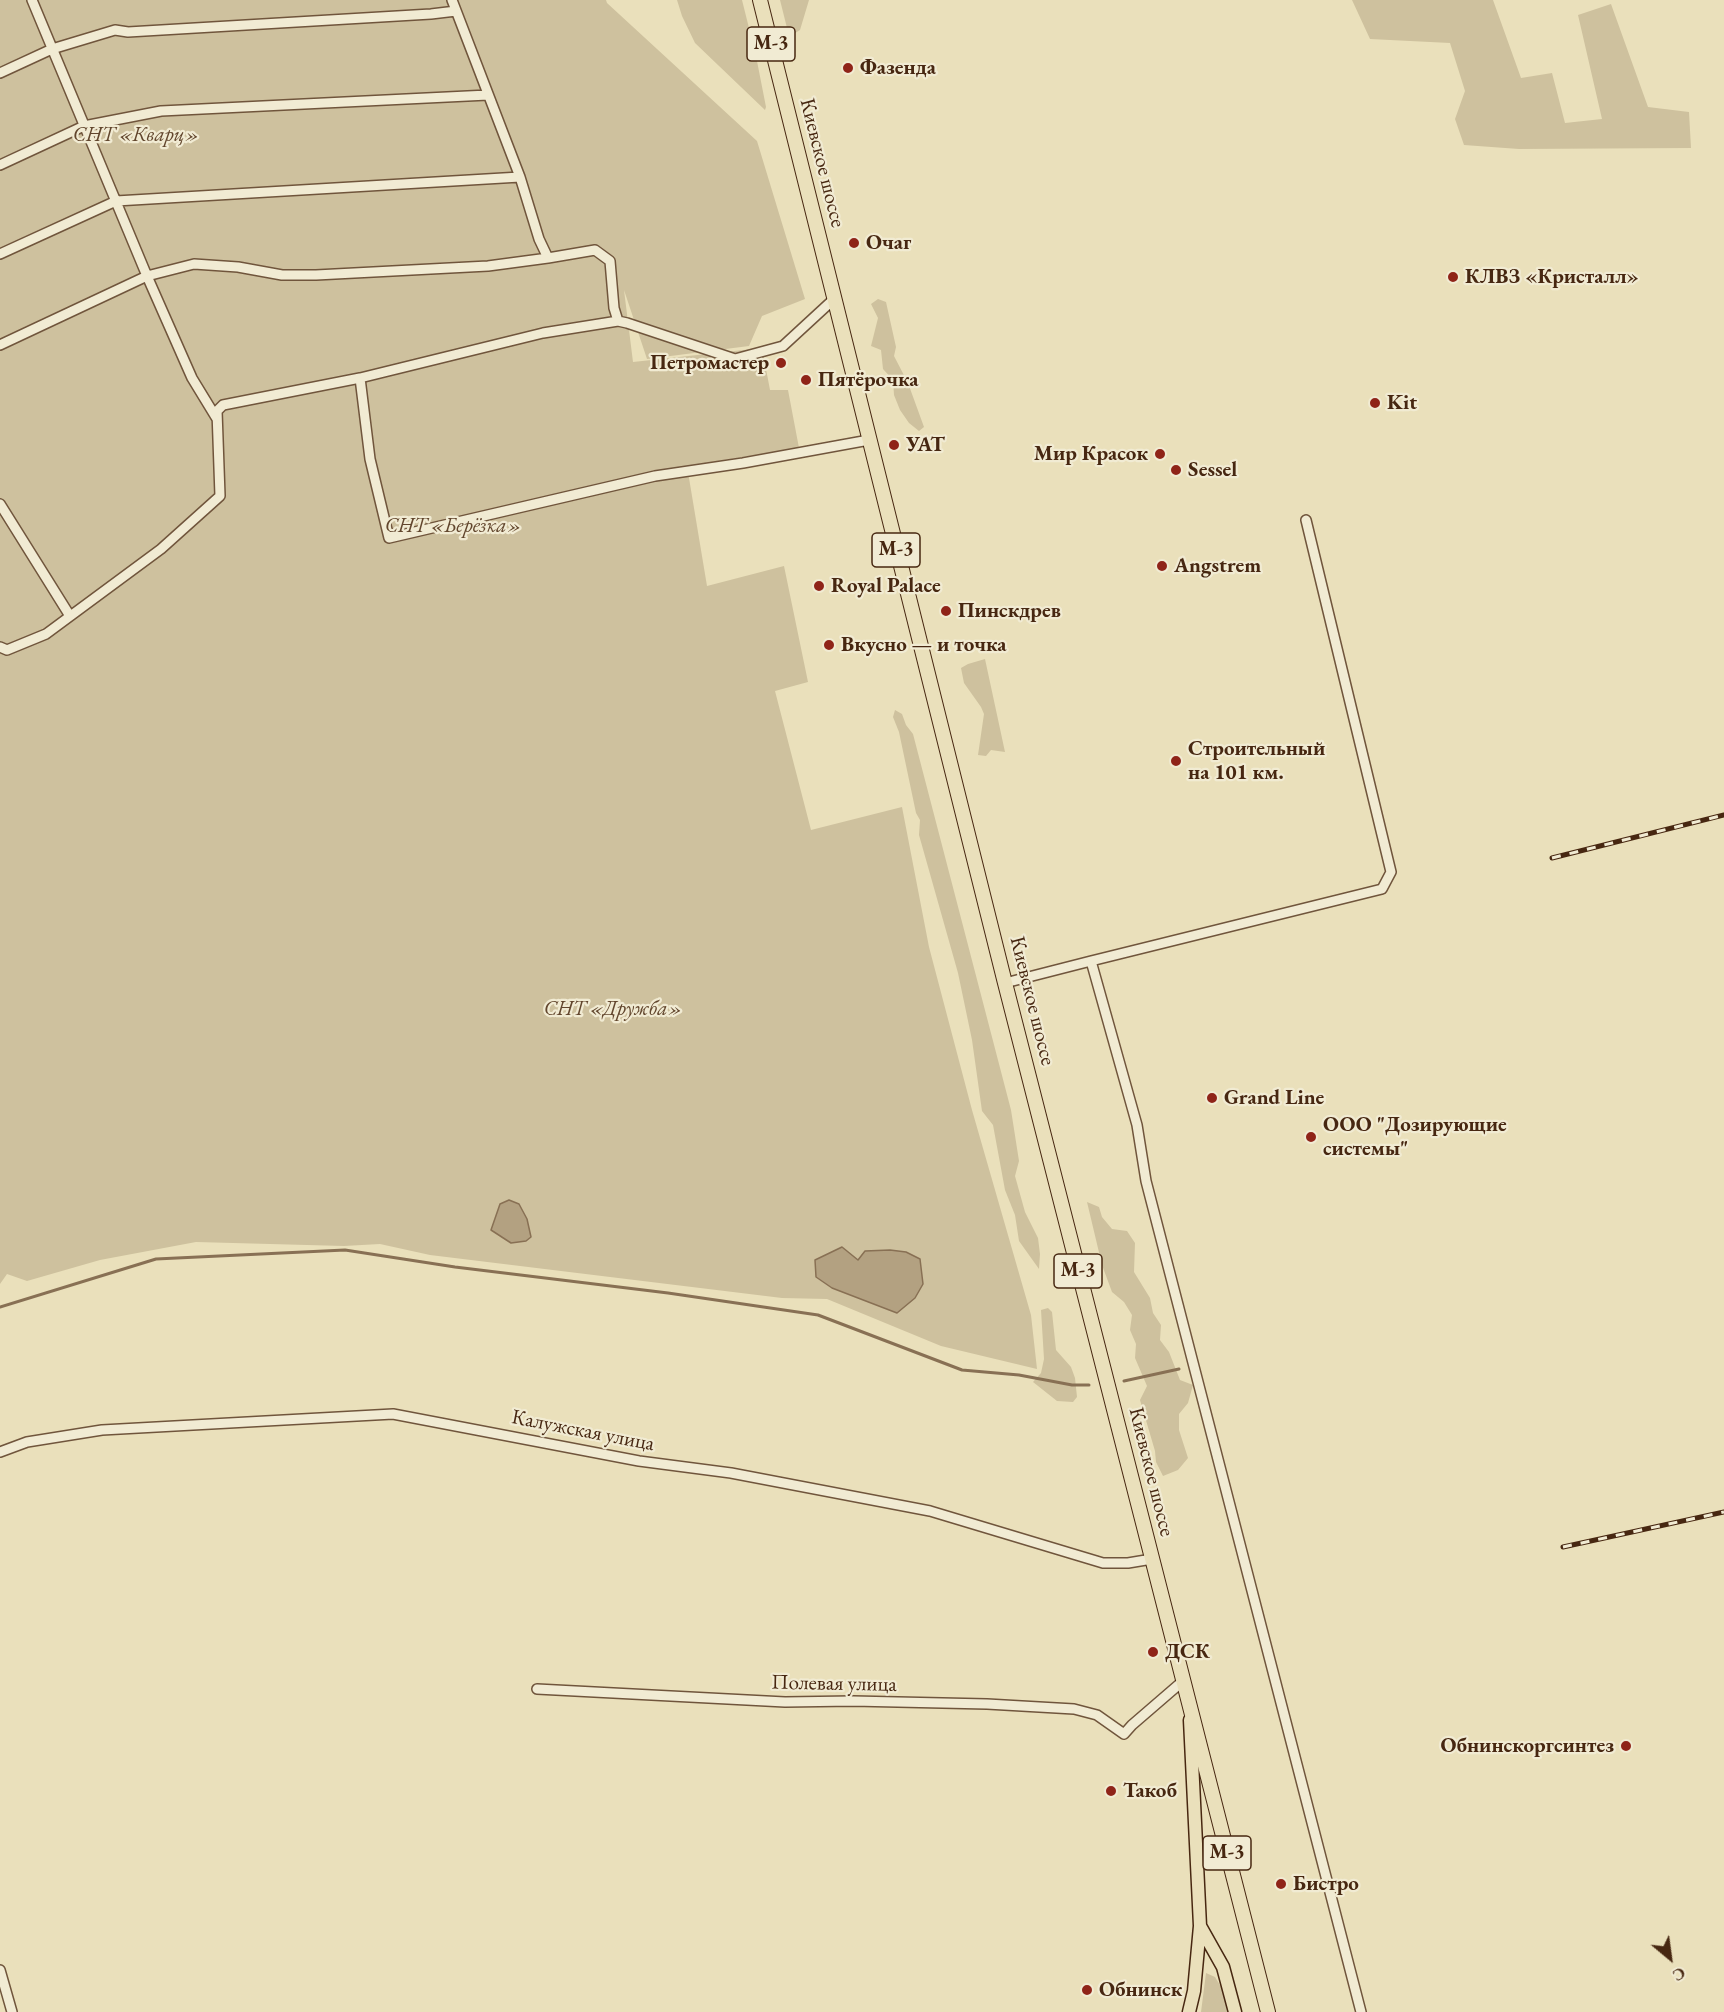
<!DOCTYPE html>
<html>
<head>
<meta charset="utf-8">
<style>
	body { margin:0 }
	#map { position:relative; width:1724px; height:2012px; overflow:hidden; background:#eae0bb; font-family:"EB Garamond",serif }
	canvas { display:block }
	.north { position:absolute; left:1640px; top:1928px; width:60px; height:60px; -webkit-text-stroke:4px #f1ebd3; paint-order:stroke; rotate:151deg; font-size:16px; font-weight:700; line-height:24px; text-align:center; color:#472711 }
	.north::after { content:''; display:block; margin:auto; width:21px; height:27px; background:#472711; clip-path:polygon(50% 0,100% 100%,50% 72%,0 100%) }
</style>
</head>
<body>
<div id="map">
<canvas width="1724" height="2012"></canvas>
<div class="north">С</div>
</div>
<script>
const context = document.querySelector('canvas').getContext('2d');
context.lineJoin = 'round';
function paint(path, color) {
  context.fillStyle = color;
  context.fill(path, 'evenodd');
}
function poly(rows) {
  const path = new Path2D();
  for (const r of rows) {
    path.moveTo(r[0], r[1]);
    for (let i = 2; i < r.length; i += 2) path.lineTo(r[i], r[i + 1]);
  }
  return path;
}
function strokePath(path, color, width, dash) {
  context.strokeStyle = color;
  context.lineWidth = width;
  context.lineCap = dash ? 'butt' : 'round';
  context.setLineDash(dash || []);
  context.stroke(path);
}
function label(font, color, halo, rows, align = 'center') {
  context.font = font + ' "EB Garamond",serif';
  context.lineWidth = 4.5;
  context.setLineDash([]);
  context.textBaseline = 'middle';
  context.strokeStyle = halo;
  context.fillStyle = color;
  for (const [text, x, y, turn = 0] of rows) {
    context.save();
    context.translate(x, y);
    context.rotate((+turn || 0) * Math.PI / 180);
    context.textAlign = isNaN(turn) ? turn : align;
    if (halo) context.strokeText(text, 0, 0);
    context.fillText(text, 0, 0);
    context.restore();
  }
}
const green = poly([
	[0,0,606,0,607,3,757,141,805,299,762,316,749,346,647,359,624,290,633,362,762,348,770,390,788,390,799,448,687,466,707,586,784,566,808,682,775,691,811,830,902,807,929,947,972,1110,1031,1315,1037,1369,941,1346,827,1299,782,1298,430,1255,380,1244,344,1246,196,1242,100,1260,27,1281,7,1274,0,1284],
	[677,0,742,0,756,56,766,107,765,110,695,43,682,16],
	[780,0,809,0,800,30,792,35,789,36],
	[1352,0,1493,0,1521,78,1552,73,1565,123,1602,119,1578,15,1611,4,1648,107,1689,112,1691,148,1519,149,1464,145,1455,119,1465,91,1450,43,1370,39],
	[878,299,886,302,896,347,894,356,908,383,924,427,919,431,909,423,900,410,894,395,893,380,883,369,881,350,871,346,878,318,871,304],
	[985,659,1005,752,991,750,986,756,978,755,984,714,981,707,964,683,961,668,968,664],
	[895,710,902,714,906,725,913,734,1011,1110,1019,1161,1015,1176,1025,1212,1038,1238,1040,1254,1039,1269,1019,1241,1015,1215,1005,1190,993,1125,982,1111,972,1040,958,973,919,835,920,820,916,813,899,732,893,717],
	[1087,1202,1099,1207,1102,1217,1112,1229,1127,1231,1135,1243,1134,1272,1150,1298,1153,1313,1161,1325,1160,1340,1169,1352,1180,1380,1193,1385,1188,1403,1179,1414,1179,1430,1188,1458,1178,1470,1163,1476,1156,1462,1155,1451,1140,1400,1147,1386,1135,1358,1136,1344,1130,1330,1132,1315,1124,1302,1112,1292,1102,1265],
	[1048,1308,1052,1312,1056,1350,1071,1367,1075,1378,1077,1397,1073,1402,1057,1401,1033,1382,1041,1373,1044,1359,1041,1310],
	[1206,1973,1215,1977,1226,1995,1230,2012,1201,2012]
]);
const water = poly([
	[509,1200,519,1204,527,1219,531,1237,526,1241,511,1243,491,1230,500,1204,509,1200],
	[842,1247,858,1260,865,1251,890,1250,906,1252,920,1259,923,1284,915,1298,897,1313,832,1288,816,1277,815,1260,842,1247]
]);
const stream = poly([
	[0,1307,156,1259,345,1250,455,1267,668,1293,818,1315,962,1370,1019,1375,1072,1385,1089,1385],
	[1124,1381,1179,1369]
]);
const minor = poly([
	[452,0,520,177,539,239,548,258,595,250,610,261,614,308,618,321],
	[0,73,52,49,115,30,128,32,431,14,456,11],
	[0,165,84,126,161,111,488,95],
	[0,254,116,201,520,177],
	[0,345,147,276,32,0],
	[360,378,543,333,618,321,627,323,735,359,783,346,834,299],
	[217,419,192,378,147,276,194,264,238,267,282,275,316,275,488,266,548,258],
	[0,504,70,616],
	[0,647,7,650,46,634,161,549,220,496,217,411,223,405,360,378,370,459,389,538,655,476,743,463,869,440],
	[1091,961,1382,889,1391,872,1306,520],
	[1005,983,1091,961,1137,1125,1146,1181,1361,2012],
	[0,1452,27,1442,102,1430,393,1414,639,1461,731,1473,930,1511,1103,1563,1128,1563,1152,1559],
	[537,1689,785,1702,853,1701,987,1704,1074,1709,1097,1715,1124,1734,1132,1725,1183,1681],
	[0,1970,12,2012]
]);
const major = poly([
	[1200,1926,1223,1967,1235,2012],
	[1189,2012,1194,1991,1200,1926,1190,1720]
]);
const highway = poly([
	[760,0,1005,983,1268,2012]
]);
const rail = poly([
	[1552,858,1724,815],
	[1563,1547,1724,1512]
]);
const markers = [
	[848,68,6,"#8f2418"],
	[854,243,6,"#8f2418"],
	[1453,277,6,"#8f2418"],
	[781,363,6,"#8f2418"],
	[806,380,6,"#8f2418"],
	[1375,403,6,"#8f2418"],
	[894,445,6,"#8f2418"],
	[1160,454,6,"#8f2418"],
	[1176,470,6,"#8f2418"],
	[1162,566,6,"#8f2418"],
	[819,586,6,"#8f2418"],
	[946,611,6,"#8f2418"],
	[829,645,6,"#8f2418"],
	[1176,761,6,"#8f2418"],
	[1212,1098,6,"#8f2418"],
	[1311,1137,6,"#8f2418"],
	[1153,1652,6,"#8f2418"],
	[1626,1746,6,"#8f2418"],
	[1111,1791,6,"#8f2418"],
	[1281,1884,6,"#8f2418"],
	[1087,1990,6,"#8f2418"]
];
const shields = [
	[771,44,48],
	[896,550,48],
	[1078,1271,48],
	[1227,1853,48]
];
const shieldNames = [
	["М-3",771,44],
	["М-3",896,550],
	["М-3",1078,1271],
	["М-3",1227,1853]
];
const poiNames = [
	["Фазенда",860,68],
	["Очаг",866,243],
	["КЛВЗ «Кристалл»",1465,277],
	["Петромастер",769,363,"right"],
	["Пятёрочка",818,380],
	["Kit",1387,403],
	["УАТ",906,445],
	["Мир Красок",1148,454,"right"],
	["Sessel",1188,470],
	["Angstrem",1174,566],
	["Royal Palace",831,586],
	["Пинскдрев",958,611],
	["Вкусно — и точка",841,645],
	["Строительный",1188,749],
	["на 101 км.",1188,773],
	["Grand Line",1224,1098],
	["ООО \"Дозирующие",1323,1125],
	["системы\"",1323,1149],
	["ДСК",1165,1652],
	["Обнинскоргсинтез",1614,1746,"right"],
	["Такоб",1123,1791],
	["Бистро",1293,1884],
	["Обнинск",1099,1990]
];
const parkNames = [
	["СНТ «Кварц»",136,135],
	["СНТ «Берёзка»",453,526],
	["СНТ «Дружба»",613,1009]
];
const streetNames = [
	["Киевское шоссе",822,163,76],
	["Киевское шоссе",1032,1001,76],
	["Калужская улица",583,1431,11],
	["Киевское шоссе",1151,1472,76],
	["Полевая улица",834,1684,1]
];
paint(green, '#cec19e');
paint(water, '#b3a181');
strokePath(water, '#887054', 1.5);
strokePath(stream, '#887054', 3);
strokePath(minor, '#70553c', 12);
strokePath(major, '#472711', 15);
strokePath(highway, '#472711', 16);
strokePath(minor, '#f1ebd3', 9);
strokePath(major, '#eae0bb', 12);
strokePath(highway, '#eae0bb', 14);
strokePath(rail, '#472711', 5);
strokePath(rail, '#f1ebd3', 3, [9]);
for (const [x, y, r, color] of markers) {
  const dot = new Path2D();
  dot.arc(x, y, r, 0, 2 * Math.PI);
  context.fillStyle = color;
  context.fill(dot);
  strokePath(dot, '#f1ebd3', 2);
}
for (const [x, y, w] of shields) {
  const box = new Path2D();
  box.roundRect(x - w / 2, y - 17, w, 34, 4.5);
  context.fillStyle = '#f1ebd3';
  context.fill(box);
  strokePath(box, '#472711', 1.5);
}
label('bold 20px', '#472711', null, shieldNames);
label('bold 21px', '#472711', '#f1ebd3', poiNames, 'left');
label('italic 21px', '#62462d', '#f1ebd3', parkNames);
label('21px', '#472711', '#f1ebd3', streetNames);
</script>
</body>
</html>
